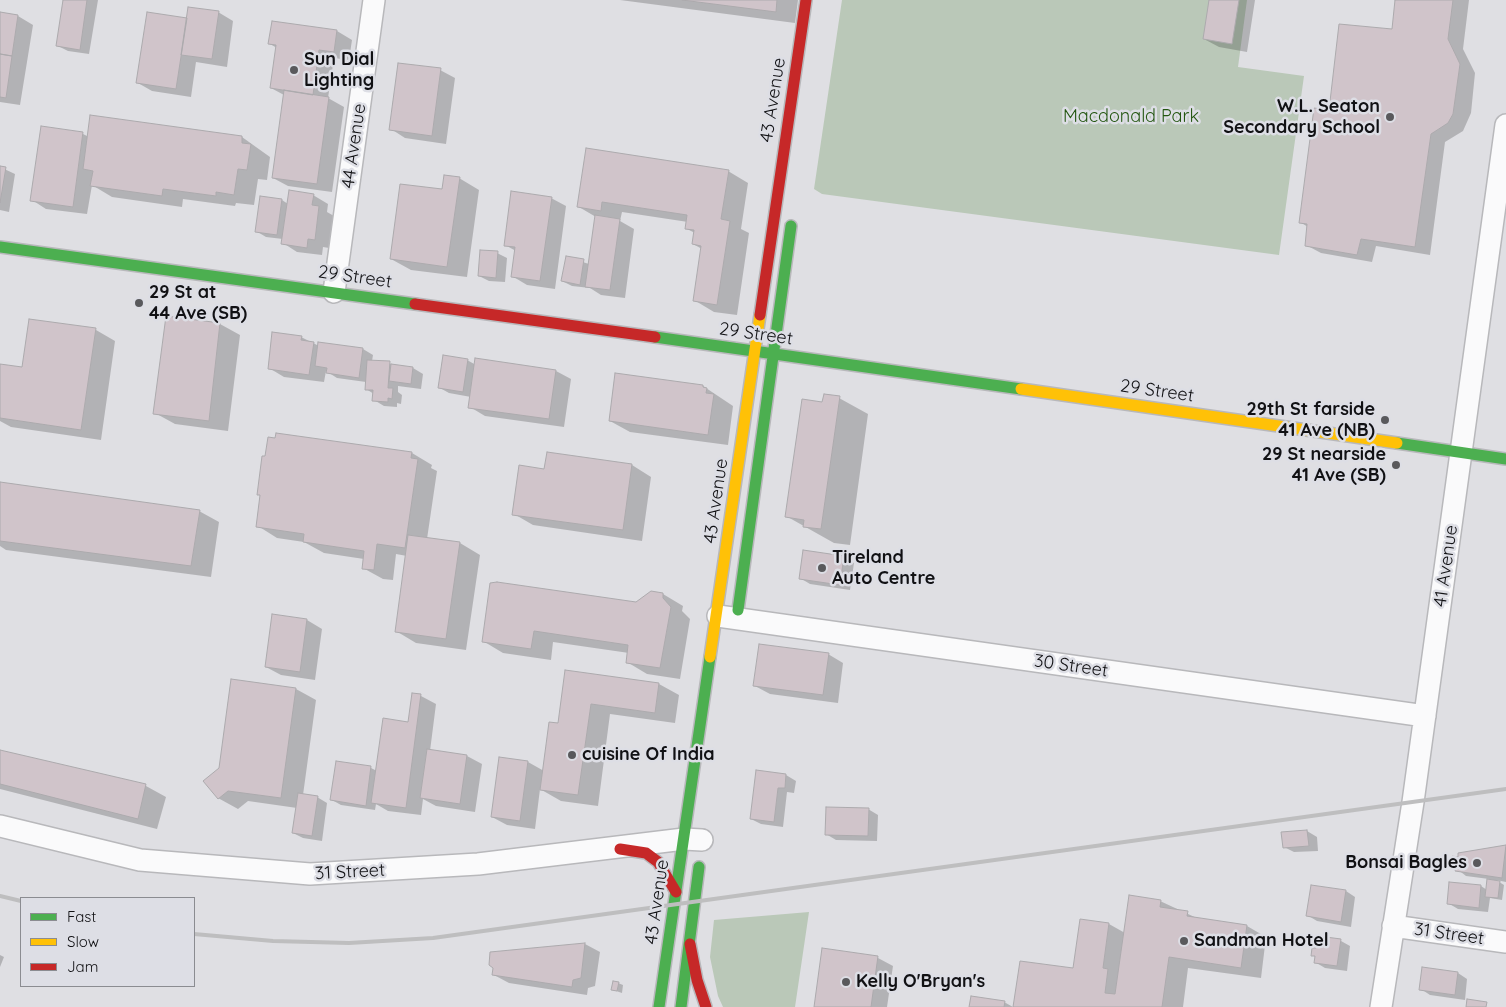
<!DOCTYPE html>
<html>
<head>
<meta charset="utf-8">
<style>
	body { margin:0 }
	#map { position:relative; width:1506px; height:1007px; overflow:hidden; background:#dfdfe3; font-family:Quicksand,sans-serif }
	canvas { display:block }
	.legend { position:absolute; left:20px; top:897px; width:175px; height:90px; box-sizing:border-box; background:#dddee5; border:1px solid #8b8c91; margin:0; padding:6px 9px; list-style:none; font-size:15px; color:#111114 }
	.legend li { display:flex; align-items:center; gap:10px; height:25px }
	.legend b { width:25px; border:1px solid #8b8c91 }
</style>
</head>
<body>
<div id="map">
<canvas width="1506" height="1007"></canvas>
<ul class="legend">
<li><b style="height:6px;background:#4caf50"></b>Fast</li>
<li><b style="height:6px;background:#ffc107"></b>Slow</li>
<li><b style="height:6px;background:#c62828"></b>Jam</li>
</ul>
</div>
<script>
const context = document.querySelector('canvas').getContext('2d');
context.lineJoin = 'round';
function paint(path, color) {
  context.fillStyle = color;
  context.fill(path, 'evenodd');
}
function poly(rows) {
  const path = new Path2D();
  for (const r of rows) {
    path.moveTo(r[0], r[1]);
    for (let i = 2; i < r.length; i += 2) path.lineTo(r[i], r[i + 1]);
  }
  return path;
}
function strokePath(path, color, width, dash) {
  context.strokeStyle = color;
  context.lineWidth = width;
  context.lineCap = dash ? 'butt' : 'round';
  context.setLineDash(dash || []);
  context.stroke(path);
}
function label(font, color, halo, rows, align = 'center') {
  context.font = font + ' Quicksand,sans-serif';
  context.lineWidth = 5;
  context.setLineDash([]);
  context.textBaseline = 'middle';
  context.strokeStyle = halo;
  context.fillStyle = color;
  for (const [text, x, y, turn = 0] of rows) {
    context.save();
    context.translate(x, y);
    context.rotate((+turn || 0) * Math.PI / 180);
    context.textAlign = isNaN(turn) ? turn : align;
    if (halo) context.strokeText(text, 0, 0);
    context.fillText(text, 0, 0);
    context.restore();
  }
}
const green = poly([
	[842,0,1247,0,1238,67,1304,76,1279,255,822,194,814,189],
	[809,912,795,1007,723,1007,718,996,710,957,714,920]
]);
const shadow = poly([
	[64,0,98,0,89,54,68,51,58,46],
	[620,0,798,0,795,23],
	[1211,0,1255,0,1247,52,1219,47,1204,39],
	[1396,0,1469,0,1463,49,1475,73,1471,113,1463,131,1445,142,1430,255,1376,246,1372,262,1321,253,1306,245,1308,227,1300,222,1330,112,1393,30],
	[218,12,233,21,227,67,196,62,191,97,152,91,138,83,188,20],
	[0,13,18,16,33,25,20,105,0,102],
	[337,31,352,40,349,60,334,58,328,98,344,107,332,192,288,186,273,178,284,95,271,88,277,48,270,44],
	[440,70,455,78,446,144,405,138,391,129],
	[91,117,242,137,270,157,267,180,258,179,254,205,236,203,235,206,183,199,182,207,112,197,92,185,87,214,46,209,32,200,42,128,83,134,89,137],
	[0,167,15,174,9,212,0,210],
	[728,171,748,183,741,229,749,233,737,315,714,312,694,300,702,249,693,244,695,233,687,229,688,222,622,212,620,221,634,229,625,298,601,295,590,288,572,286,562,281,567,257,589,264,596,217,579,207],
	[459,178,479,190,467,277,411,270,391,259,443,191],
	[313,195,328,204,327,212,334,216,329,248,323,247,322,255,297,252,283,243,283,239,266,237,256,231,282,200,288,204],
	[551,198,566,206,555,289,527,285,512,276,516,251,505,245],
	[497,253,507,258,505,282,489,281,479,276],
	[167,317,220,324,240,335,228,431,175,424,155,413],
	[96,330,115,341,101,440,11,427,0,421,0,365,23,368],
	[301,337,319,346,319,343,363,349,373,355,372,361,413,368,423,374,421,389,398,386,398,392,402,395,401,404,397,403,397,407,384,406,374,400,374,394,366,389,366,382,337,378,326,371,324,382,284,377,269,368],
	[467,360,476,365,556,371,571,379,564,427,485,416,470,407,471,397,449,393,440,388],
	[703,386,733,406,728,445,630,432,610,421],
	[839,398,868,414,850,545,834,543,786,516,824,404],
	[412,453,432,465,431,468,437,471,427,539,460,543,480,555,466,650,416,643,396,631,407,556,396,554,393,580,383,579,363,568,364,559,324,553,304,542,277,538,258,526,261,496,258,494],
	[632,465,651,477,642,541,533,525,514,514,546,470],
	[0,484,199,511,219,522,211,577,6,550,0,546],
	[804,552,844,557,854,563,850,590,810,584,800,578],
	[663,594,683,606,682,611,690,619,680,679,647,674,627,662,629,653,553,642,551,660,503,653,483,641,637,603],
	[307,620,322,629,315,680,281,675,266,667],
	[828,654,843,663,838,703,770,694,755,686],
	[566,671,659,684,679,695,675,723,610,714,598,806,561,801,540,789,535,829,507,825,492,817,528,762,544,771,559,725],
	[296,689,316,700,303,795,317,797,327,803,322,841,303,838,293,833,297,808,248,801,238,809,218,798,220,768],
	[413,694,421,696,436,704,430,751,467,756,482,764,475,812,436,806,423,799,421,815,388,811,376,804,375,810,341,805,332,800,337,763,371,768,377,771,409,723],
	[0,751,146,786,166,797,157,829,0,789],
	[757,772,786,775,796,781,794,793,787,792,783,827,761,824,751,819],
	[868,809,878,815,877,841,836,840,826,834],
	[1307,831,1317,837,1318,851,1294,852,1284,847],
	[1506,847,1506,882,1496,880,1504,885,1502,900,1490,898,1488,912,1458,909,1448,903,1481,886,1487,890,1489,879,1466,876,1452,865,1459,859,1459,854],
	[1346,891,1355,897,1351,927,1317,921,1307,915],
	[1160,901,1201,920,1247,926,1266,937,1261,978,1188,968,1183,1007,1015,1007,1074,970,1109,924,1125,933],
	[1341,941,1350,946,1347,971,1325,968,1315,962,1316,957,1312,955],
	[585,944,600,952,595,986,588,988,587,995,509,983,494,975,491,953],
	[823,950,878,958,893,966,887,1007,815,1007],
	[0,955,4,957,0,967],
	[1458,973,1467,979,1465,1000,1430,995,1421,989],
	[618,983,623,985,622,993,613,990],
	[1004,1002,1013,1007,971,1007]
]);
const building = poly([
	[63,0,87,0,80,50,56,46,63,0],
	[682,0,777,0,776,12,682,0],
	[1209,0,1239,0,1232,44,1203,39,1209,0],
	[1395,0,1453,0,1448,39,1460,64,1453,114,1448,123,1431,134,1415,247,1361,239,1357,255,1305,246,1307,224,1299,223,1314,108,1329,110,1339,24,1392,29,1395,0],
	[188,7,219,11,212,59,181,55,188,7],
	[0,12,18,15,12,56,0,54,0,12],
	[147,12,187,18,176,89,136,83,147,12],
	[272,21,337,30,334,52,319,50,313,95,270,88,276,45,268,44,272,21],
	[0,54,12,56,6,98,0,97,0,54],
	[398,63,441,68,432,136,389,130,398,63],
	[284,90,329,97,317,184,272,178,284,90],
	[90,115,242,136,242,143,251,144,247,170,238,169,234,195,216,192,216,196,163,189,162,196,90,186,93,171,83,169,90,115],
	[41,126,83,132,73,207,30,201,41,126],
	[586,148,729,170,721,219,730,221,717,305,693,301,701,246,692,244,694,230,685,229,687,215,602,202,601,211,577,207,586,148],
	[0,166,6,167,0,203,0,166],
	[444,175,460,177,447,267,390,259,400,184,442,189,444,175],
	[289,190,314,194,312,205,319,206,315,240,308,239,307,248,281,244,289,190],
	[511,191,552,197,540,281,511,277,515,247,504,246,511,191],
	[260,196,282,199,277,235,255,232,260,196],
	[595,215,620,219,610,290,585,287,595,215],
	[480,250,498,251,496,278,478,276,480,250],
	[566,256,584,259,580,285,561,281,566,256],
	[166,316,220,323,209,421,153,414,166,316],
	[29,319,96,328,81,430,0,418,0,364,22,367,29,319],
	[272,332,302,336,301,340,314,342,309,375,268,369,272,332],
	[318,342,363,348,359,378,326,373,327,368,315,366,318,342],
	[443,355,468,359,463,392,438,388,443,355],
	[475,358,556,370,549,419,468,408,475,358],
	[367,360,390,361,388,388,393,388,392,399,388,398,388,402,372,401,373,390,365,390,367,360],
	[391,364,413,367,411,384,389,381,391,364],
	[615,373,703,385,703,387,707,388,706,393,714,394,708,435,609,421,615,373],
	[824,394,840,396,821,529,803,527,804,520,785,517,802,399,822,402,824,394],
	[276,433,412,452,411,458,418,459,405,548,377,544,374,570,362,569,364,551,303,542,304,534,256,527,260,495,257,495,262,456,265,456,268,437,275,438,276,433],
	[547,452,632,464,623,530,512,515,519,465,544,469,547,452],
	[0,482,200,510,191,566,0,541,0,482],
	[408,535,460,542,446,639,395,632,408,535],
	[803,550,844,556,840,585,799,579,803,550],
	[497,582,636,602,651,591,663,593,663,598,671,607,660,668,626,663,628,645,534,631,531,649,482,642,490,583,497,582],
	[272,614,307,619,300,672,265,667,272,614],
	[759,644,829,653,823,695,753,686,759,644],
	[565,670,659,683,655,713,591,704,578,795,540,790,549,722,558,723,565,670],
	[231,679,296,688,281,798,228,791,218,799,203,781,219,768,231,679],
	[412,693,421,694,406,808,371,803,383,718,408,722,412,693],
	[427,749,467,755,460,804,420,798,427,749],
	[0,750,146,784,138,819,0,784,0,750],
	[499,757,528,761,520,821,491,817,499,757],
	[336,761,371,766,366,806,330,800,336,761],
	[756,770,786,774,785,788,778,788,774,822,750,819,756,770],
	[298,793,318,796,312,836,292,833,298,793],
	[826,807,869,808,868,836,825,835,826,807],
	[1307,830,1309,846,1283,848,1281,832,1307,830],
	[1506,845,1502,878,1455,871,1456,866,1451,865,1452,856,1458,857,1458,853,1506,845],
	[1487,879,1500,881,1498,898,1485,897,1487,879],
	[1449,882,1481,885,1479,908,1447,904,1449,882],
	[1311,885,1346,890,1341,922,1306,916,1311,885],
	[1129,895,1161,900,1160,907,1188,911,1187,916,1247,925,1241,968,1169,957,1162,1007,1013,1007,1020,961,1073,968,1080,919,1109,923,1103,968,1108,969,1105,993,1115,994,1129,895],
	[1318,936,1341,939,1337,966,1314,963,1315,956,1311,956,1312,948,1316,948,1318,936],
	[585,943,581,978,573,980,572,987,492,975,493,968,489,965,490,952,585,943],
	[822,948,878,956,871,1007,814,1007,822,948],
	[1422,967,1458,972,1455,995,1419,990,1422,967],
	[613,981,619,982,617,991,611,990,613,981],
	[971,996,1005,1001,1004,1007,969,1007,971,996],
	[1467,999,1487,1002,1486,1007,1466,1007,1467,999]
]);
const street = poly([
	[334,292,374,0],
	[718,616,1425,716],
	[0,826,140,860,310,874,478,864,684,839,702,840],
	[1393,926,1506,942],
	[1381,1007,1413,802,1506,125]
]);
const fast = poly([
	[0,247,415,304],
	[655,337,1021,389],
	[1397,443,1506,459],
	[738,610,791,226],
	[659,1007,710,657],
	[681,1007,699,867]
]);
const slow = poly([
	[1021,389,1397,443],
	[710,657,760,315]
]);
const jam = poly([
	[415,304,655,337],
	[760,315,806,0],
	[620,849,646,853,658,862,676,892],
	[690,944,697,980,706,1007]
]);
const rail = poly([
	[0,896,21,901],
	[194,934,273,941,349,943,433,938,1506,789]
]);
const markers = [
	[294,70,5,"#59595c"],
	[1390,117,5,"#59595c"],
	[139,303,5,"#59595c"],
	[1385,420,5,"#59595c"],
	[1396,465,5,"#59595c"],
	[822,568,5,"#59595c"],
	[572,755,5,"#59595c"],
	[1477,863,5,"#59595c"],
	[1184,941,5,"#59595c"],
	[846,982,5,"#59595c"]
];
const poiNames = [
	["Sun Dial",304,60],
	["Lighting",304,81],
	["W.L. Seaton",1380,107,"right"],
	["Secondary School",1380,128,"right"],
	["29 St at",149,293],
	["44 Ave (SB)",149,314],
	["29th St farside",1375,410,"right"],
	["41 Ave (NB)",1375,431,"right"],
	["29 St nearside",1386,455,"right"],
	["41 Ave (SB)",1386,476,"right"],
	["Tireland",832,558],
	["Auto Centre",832,579],
	["cuisine Of India",582,755],
	["Bonsai Bagles",1467,863,"right"],
	["Sandman Hotel",1194,941],
	["Kelly O'Bryan's",856,982]
];
const streetNames = [
	["43 Avenue",773,100,-81],
	["44 Avenue",354,146,-82],
	["29 Street",355,277,8],
	["29 Street",756,334,8],
	["29 Street",1157,391,8],
	["43 Avenue",716,501,-82],
	["41 Avenue",1446,566,-82],
	["30 Street",1071,666,8],
	["31 Street",350,872,-3],
	["43 Avenue",657,902,-82],
	["31 Street",1449,934,8]
];
const parkNames = [
	["Macdonald Park",1131,117]
];
paint(green, '#bac8b8');
paint(shadow, '#0003');
paint(building, '#d0c4ca');
strokePath(building, '#acaaad', 1);
strokePath(street, '#b8b8bb', 24);
strokePath(fast, '#b8b8bb', 14);
strokePath(slow, '#b8b8bb', 14);
strokePath(jam, '#b8b8bb', 14);
strokePath(street, '#fafafb', 21);
strokePath(fast, '#4caf50', 11);
strokePath(slow, '#ffc107', 11);
strokePath(jam, '#c62828', 11);
strokePath(rail, '#bebebf', 4);
for (const [x, y, r, color] of markers) {
  const dot = new Path2D();
  dot.arc(x, y, r, 0, 2 * Math.PI);
  context.fillStyle = color;
  context.fill(dot);
  strokePath(dot, '#dddee5', 2);
}
label('bold 18px', '#111114', '#dddee5', poiNames, 'left');
label('18px', '#111114', '#dddee5', streetNames);
label('18px', '#235610', '#dddee5', parkNames);
</script>
</body>
</html>
